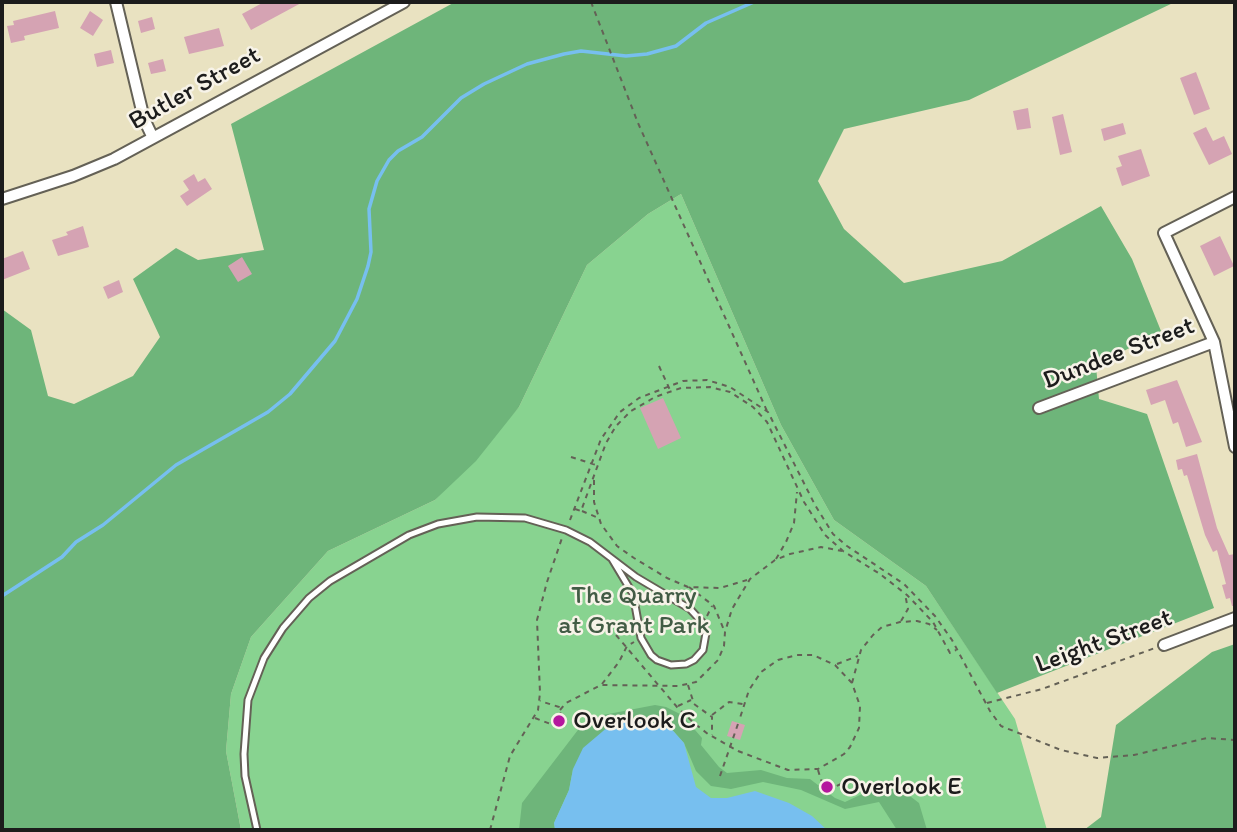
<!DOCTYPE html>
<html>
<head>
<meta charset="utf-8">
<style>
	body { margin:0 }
	#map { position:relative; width:1237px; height:832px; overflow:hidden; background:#e9e2c1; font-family:Itim,sans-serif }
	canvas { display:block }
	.frame { position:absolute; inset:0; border:4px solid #1c1c1c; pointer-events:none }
</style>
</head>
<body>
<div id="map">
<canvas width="1237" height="832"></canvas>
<div class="frame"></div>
</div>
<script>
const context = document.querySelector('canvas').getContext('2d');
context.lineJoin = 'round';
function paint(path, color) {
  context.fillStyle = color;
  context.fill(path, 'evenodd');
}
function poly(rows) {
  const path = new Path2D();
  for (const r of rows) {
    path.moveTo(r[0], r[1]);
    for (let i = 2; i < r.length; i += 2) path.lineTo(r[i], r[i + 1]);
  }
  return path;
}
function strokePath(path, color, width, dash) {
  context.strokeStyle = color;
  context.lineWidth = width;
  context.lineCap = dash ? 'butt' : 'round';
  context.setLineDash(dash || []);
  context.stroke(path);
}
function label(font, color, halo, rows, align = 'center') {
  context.font = font + ' Itim,sans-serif';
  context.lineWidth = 5;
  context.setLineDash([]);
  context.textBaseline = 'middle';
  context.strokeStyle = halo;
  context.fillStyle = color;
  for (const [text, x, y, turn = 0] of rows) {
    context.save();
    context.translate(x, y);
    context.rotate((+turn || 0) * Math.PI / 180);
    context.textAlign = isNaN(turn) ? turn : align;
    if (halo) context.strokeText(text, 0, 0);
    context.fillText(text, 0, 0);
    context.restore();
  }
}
const green = poly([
	[681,194,781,425,834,520,926,586,1015,719,1047,830,241,830,226,751,231,694,251,637,328,551,435,500,519,407,587,265,648,214]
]);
const forest = poly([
	[455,2,1175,2,969,100,844,129,818,181,844,229,904,283,1002,261,1101,206,1132,259,1161,331,1096,366,1099,399,1147,414,1214,608,997,693,926,586,834,520,781,425,681,194,648,214,587,265,519,407,476,461,435,500,328,551,251,637,231,694,226,751,241,830,2,830,2,309,31,330,48,396,74,404,133,376,160,337,133,279,176,248,198,260,264,250,231,124],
	[1235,644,1235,830,1084,830,1101,817,1116,725,1212,652],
	[655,705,666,707,682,715,702,738,701,745,719,767,727,773,761,770,787,778,810,779,835,798,845,802,890,781,919,803,927,830,897,830,879,802,845,809,801,790,763,782,731,789,711,786,696,771,684,743,667,724,573,769,569,790,554,823,555,830,519,830,522,803,581,726,603,715]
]);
const water = poly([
	[625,721,667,724,684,743,696,787,711,798,727,798,755,791,789,803,812,816,826,829,832,830,555,830,554,823,569,790,573,769,583,748,609,726]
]);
const stream = poly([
	[2,596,62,557,76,542,103,525,176,465,268,412,290,394,335,341,357,299,368,266,371,252,369,209,377,181,389,160,398,151,422,137,461,98,484,84,527,64,564,54,581,51,626,56,647,54,676,46,706,23,754,2]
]);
const building = poly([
	[264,2,303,2,251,30,242,14],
	[55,11,59,28,24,36,25,40,11,43,7,26,14,25,13,21],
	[90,11,103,20,93,36,80,28],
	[152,17,155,29,141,33,138,21],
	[219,28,224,46,189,54,184,37],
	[111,50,114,63,97,67,94,54],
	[163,59,166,71,151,74,148,63],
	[1196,72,1210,109,1194,115,1180,78],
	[1028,108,1031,128,1017,130,1013,111],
	[1063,114,1072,152,1060,155,1052,117],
	[1123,123,1126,134,1104,141,1101,129],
	[1206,127,1213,141,1224,136,1232,154,1209,165,1193,133],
	[1141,149,1150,176,1122,186,1116,168,1122,166,1118,156],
	[194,174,198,182,205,178,212,189,187,206,180,196,189,190,183,181],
	[83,226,89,247,58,256,52,240,68,235,66,232],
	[1220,236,1234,266,1214,276,1200,246],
	[23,251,30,269,2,280,2,259],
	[242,257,252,274,238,282,228,266],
	[119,280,123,292,108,299,103,287],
	[1177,380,1202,442,1186,447,1178,422,1173,424,1165,400,1151,405,1146,390],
	[663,398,681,438,658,449,640,408],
	[1197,454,1217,528,1229,555,1235,554,1235,606,1232,606,1230,598,1226,599,1222,585,1226,584,1217,550,1213,552,1205,535,1187,475,1184,476,1182,469,1178,470,1176,460],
	[732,721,745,725,740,740,727,736]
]);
const path = poly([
	[591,2,638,123,767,411],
	[659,366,670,390],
	[571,457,596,465],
	[594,480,594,502,601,524,617,546,634,558,667,578,688,587,720,588,747,580],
	[575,509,581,511,606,443,616,426,631,411,655,397,681,388,710,387,730,392,753,407,767,422,804,502,825,535,843,551,880,574,907,595,933,622,950,653,956,650],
	[582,511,596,517],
	[570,520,601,439,620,412,639,398,683,381,707,380,730,387,768,412,815,505,833,534,847,546,904,584,935,616,952,640,990,711,1001,726,1061,750,1097,758,1134,755,1207,738,1235,740],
	[776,559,786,542,794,523,797,492],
	[689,587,714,606,724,630],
	[707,616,712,606],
	[901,621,908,609,905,594],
	[616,635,677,707,695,724,708,734,738,751,788,770,818,769,844,754,850,747,859,728,860,706,852,683,835,665,813,655,797,655,778,660,761,672,749,690,739,721],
	[837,664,858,656],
	[852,683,861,650,873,635,882,627,900,622,917,621,929,624,937,630],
	[602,684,619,662,627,646,634,642],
	[688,685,694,704,712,717,712,735],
	[987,703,1042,689,1155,648],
	[678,706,691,700],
	[560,710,566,703,601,685,678,686,696,682,718,660,724,646,725,632,732,609,750,579,775,560,790,554,821,547,842,551],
	[712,715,729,702,743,704],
	[535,718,553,725,561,716,559,707,540,701],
	[818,770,821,780,827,787,832,788,841,784],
	[490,830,510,756,538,710,540,693,537,620,547,582,562,538]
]);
const service = poly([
	[257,830,245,776,244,754,248,700,264,658,283,628,309,598,330,581,409,535,438,524,477,517,525,518,566,530,590,542,636,577,690,609,702,622,706,633,703,650,694,660,686,664,671,665,657,660,651,655,641,638,633,594,612,559]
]);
const minor = poly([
	[116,2,144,119,153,138],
	[1235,197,1164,233,1214,342,1235,447],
	[2,199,73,176,114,159,404,2],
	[1039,408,1214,342],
	[1164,645,1235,618]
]);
const pathBridge = poly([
	[720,776,739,721]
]);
const markers = [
	[559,721,7,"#b5179e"],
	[827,787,7,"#b5179e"]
];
const streetNames = [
	["Butler Street",195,89,-29],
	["Dundee Street",1119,354,-21],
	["Leight Street",1104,642,-20]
];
const parkNames = [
	["The Quarry",634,596],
	["at Grant Park",634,626]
];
const poiNames = [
	["Overlook C",573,721],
	["Overlook E",841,787]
];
paint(green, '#88d390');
paint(forest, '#6eb57a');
paint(water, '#77bfef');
strokePath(stream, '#77bfef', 3.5);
paint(building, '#d5a3b3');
strokePath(service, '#646156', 9);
strokePath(minor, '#646156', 14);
strokePath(path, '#646156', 2, [5, 5]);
strokePath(service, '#fff', 5);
strokePath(minor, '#fff', 10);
strokePath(pathBridge, '#646156', 2, [5, 5]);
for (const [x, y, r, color] of markers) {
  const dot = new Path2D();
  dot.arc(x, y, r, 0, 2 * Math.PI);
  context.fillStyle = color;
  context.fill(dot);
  strokePath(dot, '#f7f3e8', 2.5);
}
label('26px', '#1c1c1c', '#f7f3e8', streetNames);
label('26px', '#425c45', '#f7f3e8', parkNames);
label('26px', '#1c1c1c', '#f7f3e8', poiNames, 'left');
</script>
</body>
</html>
